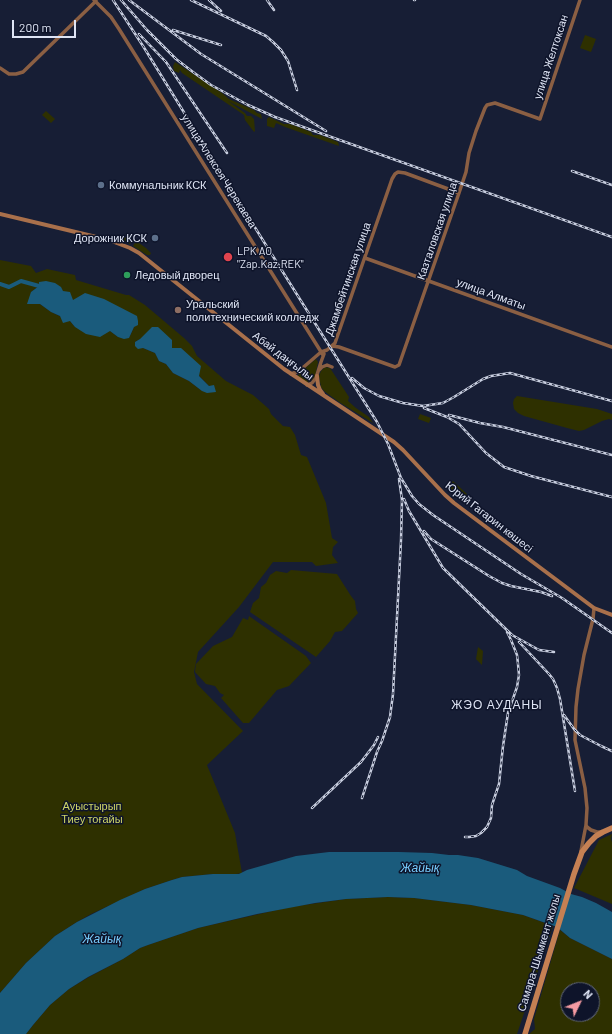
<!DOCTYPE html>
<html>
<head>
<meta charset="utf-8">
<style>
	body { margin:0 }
	#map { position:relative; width:612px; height:1034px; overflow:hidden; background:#171e35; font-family:Barlow,sans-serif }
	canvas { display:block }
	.north { position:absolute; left:560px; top:982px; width:40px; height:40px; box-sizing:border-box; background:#0e142a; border:1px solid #61677b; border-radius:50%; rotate:47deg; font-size:11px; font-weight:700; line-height:16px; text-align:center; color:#dee4f4 }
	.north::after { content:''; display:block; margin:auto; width:14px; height:18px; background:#f49aa2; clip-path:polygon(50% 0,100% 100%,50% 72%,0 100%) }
	.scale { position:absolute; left:12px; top:20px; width:64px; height:18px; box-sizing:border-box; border:2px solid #dee4f4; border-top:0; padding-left:5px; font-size:12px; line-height:14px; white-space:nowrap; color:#dee4f4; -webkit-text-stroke:3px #0e142a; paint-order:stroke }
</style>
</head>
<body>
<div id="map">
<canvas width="612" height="1034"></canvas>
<div class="north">N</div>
<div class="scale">200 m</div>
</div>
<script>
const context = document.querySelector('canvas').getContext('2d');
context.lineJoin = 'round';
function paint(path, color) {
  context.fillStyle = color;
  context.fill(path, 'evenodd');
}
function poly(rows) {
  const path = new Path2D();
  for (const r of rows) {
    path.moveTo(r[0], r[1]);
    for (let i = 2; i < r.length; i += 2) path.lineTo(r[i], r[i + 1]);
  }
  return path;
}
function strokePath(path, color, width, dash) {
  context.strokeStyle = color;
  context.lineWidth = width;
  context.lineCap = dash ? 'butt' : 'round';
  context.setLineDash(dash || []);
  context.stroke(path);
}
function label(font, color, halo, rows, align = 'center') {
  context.font = font + ' Barlow,sans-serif';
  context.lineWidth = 3;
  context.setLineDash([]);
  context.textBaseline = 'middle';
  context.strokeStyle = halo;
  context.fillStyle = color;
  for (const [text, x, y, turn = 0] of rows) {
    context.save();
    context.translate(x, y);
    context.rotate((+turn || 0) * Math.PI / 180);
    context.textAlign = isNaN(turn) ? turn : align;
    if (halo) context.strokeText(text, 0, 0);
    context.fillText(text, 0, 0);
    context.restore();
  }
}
const green = poly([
	[585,35,596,39,591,52,580,48],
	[175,62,222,93,229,99,254,110,257,113,261,114,262,119,228,101,245,113,247,116,251,116,254,119,255,131,254,132,245,120,244,115,182,73,180,70,179,73,174,71,173,66],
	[46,111,55,119,51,123,42,115],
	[269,117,284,124,290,124,311,132,313,135,320,135,338,142,339,146,285,127,276,123,274,128,267,126,267,119],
	[119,235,133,240,130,244,117,239],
	[136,241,146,248,151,253,150,255,147,255,133,246],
	[0,260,31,266,36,273,47,269,75,275,76,280,126,295,129,295,145,305,184,338,192,346,197,356,226,381,253,395,269,409,271,414,283,426,290,427,295,435,301,455,307,457,326,503,332,538,338,542,333,547,332,555,338,563,316,566,312,562,273,562,239,607,198,652,194,672,197,684,243,731,207,765,235,833,242,873,236,874,213,874,182,877,172,880,145,889,91,914,77,922,55,936,26,963,0,993],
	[39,286,63,291,73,300,134,327,129,338,118,337,110,331,75,327,70,321,51,312,40,304,31,292],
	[140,339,172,348,209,386,202,391,189,381,173,373,166,364,159,361,155,353,143,348,135,342],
	[316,359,318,362,315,377,313,379,309,382,307,382,299,378,298,376,299,373],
	[325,367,330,368,349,397,348,401,356,408,369,417,373,423,339,402,324,391,321,387,319,376,321,371],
	[517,396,597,409,612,414,612,420,609,419,602,421,584,430,579,431,567,428,524,416,518,413,514,409,513,403,514,399],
	[420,414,431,418,429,423,418,419],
	[453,481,467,494,462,500,447,487],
	[291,570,337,574,351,596,355,601,356,609,358,613,342,631,335,632,330,641,316,657,250,612,253,603,259,598,261,587,266,583,270,575,276,571,287,573],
	[249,616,306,656,311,663,289,686,277,690,249,723,243,723,221,698,224,695,220,693,215,686,206,684,195,672,196,664,213,646,232,637,243,618,248,620],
	[478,647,483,651,482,665,476,659],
	[612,834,611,839,612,842,612,904,574,888,599,840],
	[388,897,414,898,471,905,523,915,553,926,517,1034,26,1034,33,1025,50,1005,69,989,89,977,123,959,140,948,148,945,198,928,290,907,346,899],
	[560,930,570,938,612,959,612,1034,529,1034,535,1029,534,1019],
	[568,990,592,990,592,1014,568,1014]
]);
const water = poly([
	[46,281,55,283,61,287,63,291,70,292,73,300,85,293,104,299,137,316,138,321,138,325,134,327,129,338,124,339,118,337,110,331,100,337,86,334,75,327,70,321,63,323,60,316,51,312,40,304,27,304,31,292,39,286,39,282],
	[152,327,158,327,172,340,172,348,181,348,201,366,199,376,209,386,214,385,216,392,207,393,202,391,189,381,173,373,166,364,159,361,155,353,143,348,138,349,135,346,135,342,140,339],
	[329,852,399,852,432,853,449,855,458,855,478,858,517,870,527,876,560,888,571,894,582,897,596,903,612,912,612,959,570,938,557,927,523,915,471,905,414,898,388,897,346,899,315,903,257,914,198,928,148,945,140,948,123,959,88,977,69,989,50,1005,33,1025,26,1034,0,1034,0,993,26,963,55,936,77,922,120,900,145,889,172,880,182,877,213,874,239,874,247,870,296,856]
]);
const river = poly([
	[0,284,9,287,21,281,39,286]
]);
const secondary = poly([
	[94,0,111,17,119,29,323,355],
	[0,68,9,74,16,74,23,72,96,1],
	[365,258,612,347],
	[332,346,339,347,395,367,399,365,459,193,466,172,469,153,476,131,485,108,487,105,495,103,540,119,580,0],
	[319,370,322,367,327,365,332,367],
	[291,374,299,371,321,352,327,350,335,343,392,179,395,174,398,172,405,173,459,193],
	[307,385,312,383,316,378,321,362,324,354],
	[586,825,587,827,591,830,597,832,603,832],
	[581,851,586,825,587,808,585,788,575,740,576,707,578,689,584,655,593,619,594,608]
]);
const primary = poly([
	[0,214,109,240,130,248,139,253,284,369,394,442,403,450,445,495,454,503,594,608,612,615],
	[317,376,318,385,320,390,323,394]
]);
const highway = poly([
	[525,1034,574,874,582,852,589,843,596,836,603,832,612,828]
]);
const rail = poly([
	[113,0,143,46,259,234,377,422,388,444,401,478,412,496,419,504,433,515,521,574,562,598,612,633],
	[121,0,147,30,176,59,193,72,211,85,248,105,275,117,612,237],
	[129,0,201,54,326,131],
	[191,0,266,36,273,42,281,50,288,61,297,90],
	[209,0,221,11],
	[267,0,274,10],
	[414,0,415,0],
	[173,30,221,45],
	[139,34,166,62,227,153],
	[572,171,612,185],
	[352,378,364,388,379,396,403,403,423,406,443,403,454,397,483,379,491,376,510,373,612,401],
	[424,408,447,417,459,424,486,453,504,467,531,476,612,497],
	[449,415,480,423,503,427,612,455],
	[404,499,409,511,443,568,512,635,539,650,554,652],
	[424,531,431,539,489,576,502,583,511,586,541,592,552,596],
	[519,642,549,674,553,679,557,688,560,699,575,791],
	[564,715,574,729,580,735,601,746,612,751],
	[362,798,377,752,382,741,390,717,393,694,401,540,402,500,399,479],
	[312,808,361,762,374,745,378,737],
	[465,837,469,837,476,836,481,833,487,827,491,818,492,805,499,784,503,746,508,713,517,687,519,675,518,664,517,655,511,640,507,632]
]);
const markers = [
	[101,185,4,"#5c6f8a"],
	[155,238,4,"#5c6f8a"],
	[228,257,5,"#e0444e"],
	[127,275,4,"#2e9e5b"],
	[178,310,4,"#8d6e63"]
];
const streetNames = [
	["улица Желтоксан",551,57,-72],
	["улица Алексея Черекаева",219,171,58],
	["Казталовская улица",437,231,-71],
	["Джамбейтинская улица",348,279,-71],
	["улица Алматы",491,294,20],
	["Абай даңғылы",283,356,37],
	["Юрий Гагарин көшесі",489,517,38],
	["Самара-Шымкент жолы",539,953,-73]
];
const poiNames = [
	["Коммунальник КСК",109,185],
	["Дорожник КСК",147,238,"right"],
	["LPK AO",237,251],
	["\"Zap.Kaz.REK\"",237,264],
	["Ледовый дворец",135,275],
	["Уральский",186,304],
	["политехнический колледж",186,317]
];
const parkNames = [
	["Ауыстырып",92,806],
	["Тиеу тоғайы",92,819]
];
const neighbourhoodNames = [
	["ЖЭО АУДАНЫ",497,705]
];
const waterNames = [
	["Жайық",420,868],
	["Жайық",102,939]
];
paint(green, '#2e3000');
paint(water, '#1a5b7c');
strokePath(river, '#1a5b7c', 4);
strokePath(secondary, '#8b5f43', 3.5);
strokePath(primary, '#a9704b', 4);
strokePath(highway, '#c58053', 5.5);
strokePath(rail, '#c8cedf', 2.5);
strokePath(rail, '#0e142a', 1, [3]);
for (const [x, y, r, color] of markers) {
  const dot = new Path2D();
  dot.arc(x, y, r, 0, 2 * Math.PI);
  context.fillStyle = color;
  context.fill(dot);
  strokePath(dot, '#0e142a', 1.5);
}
label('11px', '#dee4f4', '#0e142a', streetNames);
label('11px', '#dee4f4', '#0e142a', poiNames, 'left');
label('11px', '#cfd667', '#0e142a', parkNames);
context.letterSpacing = '1px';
label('12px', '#dee4f4', '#0e142a', neighbourhoodNames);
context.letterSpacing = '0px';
label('italic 12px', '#78ccfd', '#0e142a', waterNames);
</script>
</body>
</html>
